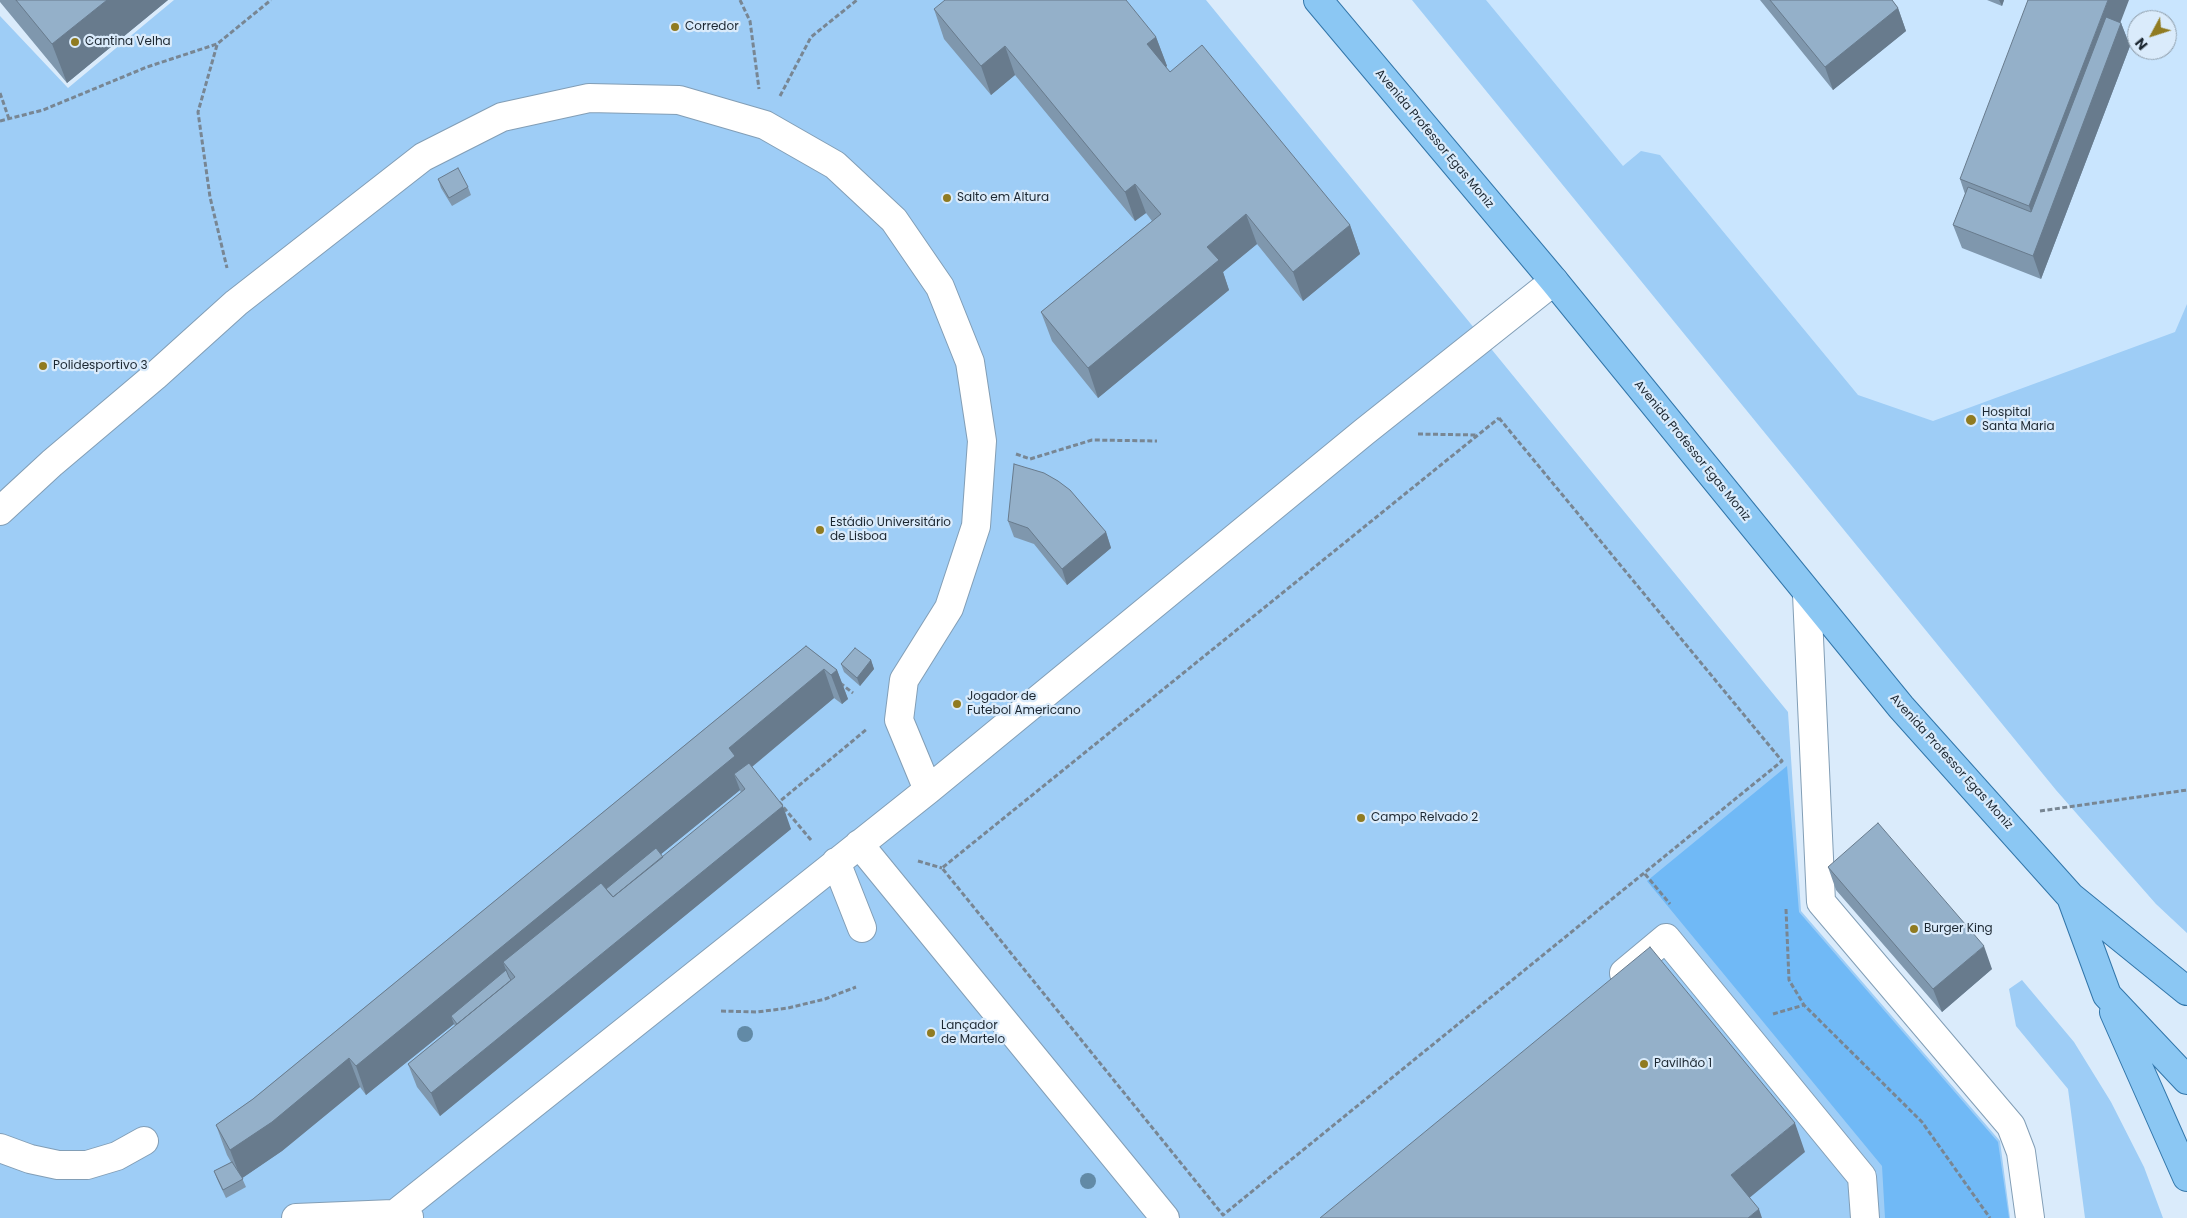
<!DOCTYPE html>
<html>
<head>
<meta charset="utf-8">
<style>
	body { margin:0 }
	#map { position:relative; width:2187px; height:1218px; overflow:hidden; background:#daebfb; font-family:Poppins,sans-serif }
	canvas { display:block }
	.north { position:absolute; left:2127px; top:10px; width:50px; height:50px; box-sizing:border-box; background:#daebfb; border:1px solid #8e9daa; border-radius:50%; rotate:230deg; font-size:14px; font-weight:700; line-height:20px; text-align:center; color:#1c2731 }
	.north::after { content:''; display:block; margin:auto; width:18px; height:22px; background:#907b21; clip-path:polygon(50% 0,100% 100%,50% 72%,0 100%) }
</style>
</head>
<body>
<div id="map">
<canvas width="2187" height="1218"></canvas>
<div class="north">N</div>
</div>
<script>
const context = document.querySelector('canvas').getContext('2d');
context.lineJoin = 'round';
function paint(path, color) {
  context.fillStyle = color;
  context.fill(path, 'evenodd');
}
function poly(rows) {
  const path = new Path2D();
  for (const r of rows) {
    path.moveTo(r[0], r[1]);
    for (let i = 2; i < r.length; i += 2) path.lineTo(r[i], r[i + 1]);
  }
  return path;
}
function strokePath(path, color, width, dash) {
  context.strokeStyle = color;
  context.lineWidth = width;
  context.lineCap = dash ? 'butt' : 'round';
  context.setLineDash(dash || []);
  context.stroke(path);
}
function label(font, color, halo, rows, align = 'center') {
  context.font = font + ' Poppins,sans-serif';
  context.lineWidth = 4.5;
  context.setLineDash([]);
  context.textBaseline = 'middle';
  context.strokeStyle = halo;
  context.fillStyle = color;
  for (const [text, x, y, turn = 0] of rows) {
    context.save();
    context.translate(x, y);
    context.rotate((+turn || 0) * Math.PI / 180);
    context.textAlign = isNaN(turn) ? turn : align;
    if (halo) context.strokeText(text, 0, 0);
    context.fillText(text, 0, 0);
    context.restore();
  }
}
const built = poly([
	[1412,0,2187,0,2187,933,2156,904,2056,790],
	[2137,20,2167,20,2167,50,2137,50]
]);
const green = poly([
	[174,0,1206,0,1788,712,1801,911,2000,1141,2010,1218,0,1218,0,16,68,88],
	[1412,0,1486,0,1623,166,1641,151,1660,155,1858,395,1933,421,2175,332,2187,304,2187,933,2156,904,2056,790],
	[2022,980,2074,1042,2111,1102,2144,1167,2163,1218,2085,1218,2068,1089,2016,1026,2009,989]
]);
const forest = poly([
	[1787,766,1799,912,1998,1142,2009,1218,1885,1218,1882,1166,1647,881]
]);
const path = poly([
	[740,0,750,21,759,89],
	[217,45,198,112,210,197,227,268],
	[0,93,9,119],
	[780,96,811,37,857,0],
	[0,121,43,110,147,67,217,44,271,0],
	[1499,418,1782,761,1223,1215,942,868,1499,418],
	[1418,434,1477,435],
	[1016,454,1030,459,1092,440,1157,441],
	[840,683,853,693],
	[2040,811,2187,790],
	[811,840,779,802,867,729],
	[918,861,942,868],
	[1645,874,1670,904],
	[1786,909,1789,980,1804,1005,1922,1122,1990,1218],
	[721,1011,757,1012,788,1008,825,999,856,987],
	[1773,1014,1804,1005]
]);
const minor = poly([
	[0,511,52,463,155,376,236,303,423,157,502,117,589,98,679,100,765,125,835,165,894,220,940,287,970,362,982,441,976,526,949,608,904,680,899,720,928,790],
	[1807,594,1821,902,2011,1126,2021,1152,2030,1218],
	[859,844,1165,1218],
	[836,862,862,928],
	[1624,973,1666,938,1862,1177,1865,1218],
	[0,1148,30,1159,58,1165,87,1165,117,1156,144,1141],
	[296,1218,393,1214,409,1217],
	[390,1218,928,790,1364,432,1554,281]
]);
const major = poly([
	[1318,0,1554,281,1901,707,2071,897,2187,991],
	[2071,897,2107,995,2187,1080],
	[2114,1012,2187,1177]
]);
const trees = [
	[745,1034],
	[1088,1181]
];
const wall = poly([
	[0,0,168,0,67,83,0,2],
	[1760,0,1892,0,1898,8,1906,31,1833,90],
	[1987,0,2004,0,2002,6],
	[934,9,1156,37,1167,66,1166,67,1170,72,1350,225,1360,254,1303,301,1257,244,1223,272,1229,290,1098,398,1052,341,1041,312,1152,221,1146,213,1135,221,1015,75,991,95,944,39],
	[2121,23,2130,46,2041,279,1962,248,1953,225,1965,194,1960,179],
	[438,179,468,187,471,195,452,206,441,188],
	[1008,521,1106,532,1111,548,1067,585,1034,544,1014,537],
	[806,646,837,670,848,699,842,704,834,698,752,767,791,829,440,1116,417,1087,408,1064,455,1026,454,1024,366,1095,360,1087,282,1151,242,1178,246,1187,226,1198,217,1179,214,1171,231,1162,227,1155,216,1125,253,1099],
	[740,790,741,793,663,857,661,854],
	[871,660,874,669,860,686,844,672,841,664],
	[1828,867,1992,969,1942,1012,1836,890]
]);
const shadedWall = poly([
	[107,0,168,0,67,83,52,44],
	[1999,0,2004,0,2002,6],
	[2108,0,2129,0,2039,235,2029,206],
	[1898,8,1906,31,1833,90,1825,67],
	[2121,23,2130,46,2041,279,2033,256],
	[1156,37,1167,66,1158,74,1147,44],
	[1005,46,1015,75,991,95,981,66],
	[1135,184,1146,213,1135,221,1125,192],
	[1246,214,1257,244,1223,272,1229,290,1098,398,1088,368,1207,247],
	[1350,225,1360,254,1303,301,1293,272],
	[1106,532,1111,548,1067,585,1062,569],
	[871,660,874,669,860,686,857,678],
	[824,669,834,698,742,775,734,774,740,790,607,898,515,977,503,962,509,978,451,1016,454,1024,366,1095,356,1066,729,748],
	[837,670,848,699,842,704,831,675],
	[783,806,791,829,440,1116,431,1093],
	[1984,946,1992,969,1942,1012,1933,989],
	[349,1058,360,1087,282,1151,241,1179,230,1150],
	[1795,1123,1805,1152,1742,1204,1731,1175],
	[1759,1209,1762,1218,1748,1218]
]);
const building = poly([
	[16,0,107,0,52,44,16,0],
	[945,0,1126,0,1156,37,1147,44,1170,72,1202,45,1350,225,1293,272,1246,214,1207,247,1219,260,1088,368,1041,312,1161,214,1135,184,1125,192,1005,46,981,66,934,9,945,0],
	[1770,0,1892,0,1898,8,1825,67,1770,0],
	[2028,0,2108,0,2029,206,1960,179,2028,0],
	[2106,17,2121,23,2033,256,1953,225,1968,187,2031,212,2106,17],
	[458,168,468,187,449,198,438,179,458,168],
	[1014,464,1044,473,1058,481,1070,490,1106,532,1062,569,1028,528,1008,521,1014,464],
	[806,646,837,670,831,675,824,669,729,748,735,756,356,1066,349,1058,272,1122,230,1150,216,1125,253,1099,806,646],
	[855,648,871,660,857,678,841,664,855,648],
	[749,763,783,806,431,1093,408,1064,515,977,503,962,601,883,613,897,745,789,734,774,749,763],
	[1878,823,1984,946,1933,989,1828,867,1878,823],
	[656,848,663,857,613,897,606,889,656,848],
	[1650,947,1795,1123,1731,1175,1759,1209,1748,1218,1320,1218,1650,947],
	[506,970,509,977,511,980,457,1024,451,1016,506,970],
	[232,1162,243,1179,223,1190,214,1171,232,1162]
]);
const markers = [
	[675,27,5,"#907b21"],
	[75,42,5,"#907b21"],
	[947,198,5,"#907b21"],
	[43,366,5,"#907b21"],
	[1971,420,6,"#907b21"],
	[820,530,5,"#907b21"],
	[957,704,5,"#907b21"],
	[1361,818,5,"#907b21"],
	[1914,929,5,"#907b21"],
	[931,1033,5,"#907b21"],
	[1644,1064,5,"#907b21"]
];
const poiNames = [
	["Corredor",685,27],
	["Cantina Velha",85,42],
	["Salto em Altura",957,198],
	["Polidesportivo 3",53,366],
	["Hospital",1982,413],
	["Santa Maria",1982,427],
	["Estádio Universitário",830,523],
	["de Lisboa",830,537],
	["Jogador de",967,697],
	["Futebol Americano",967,711],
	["Campo Relvado 2",1371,818],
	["Burger King",1924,929],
	["Lançador",941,1026],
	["de Martelo",941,1040],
	["Pavilhão 1",1654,1064]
];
const streetNames = [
	["Avenida Professor Egas Moniz",1434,139,50],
	["Avenida Professor Egas Moniz",1692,451,51],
	["Avenida Professor Egas Moniz",1951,762,48]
];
paint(built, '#c9e5fe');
paint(green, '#9ecdf6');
paint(forest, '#70b9f6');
strokePath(minor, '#829eb6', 30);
strokePath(major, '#3276aa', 30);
strokePath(path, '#788693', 3, [5, 2.5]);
strokePath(minor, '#fff', 28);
strokePath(major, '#8bc7f3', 28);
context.fillStyle = '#628aa6';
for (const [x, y] of trees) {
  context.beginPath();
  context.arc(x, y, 8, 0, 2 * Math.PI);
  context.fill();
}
paint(wall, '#7f97ad');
paint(shadedWall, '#687b8d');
paint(building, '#94b0c9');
strokePath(building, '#687b8d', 1);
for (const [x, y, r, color] of markers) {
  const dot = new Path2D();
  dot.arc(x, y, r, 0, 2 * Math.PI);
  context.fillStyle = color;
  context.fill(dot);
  strokePath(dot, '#daebfb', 2);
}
label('12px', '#1c2731', '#daebfb', poiNames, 'left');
label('12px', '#1c2731', '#daebfb', streetNames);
</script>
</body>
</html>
